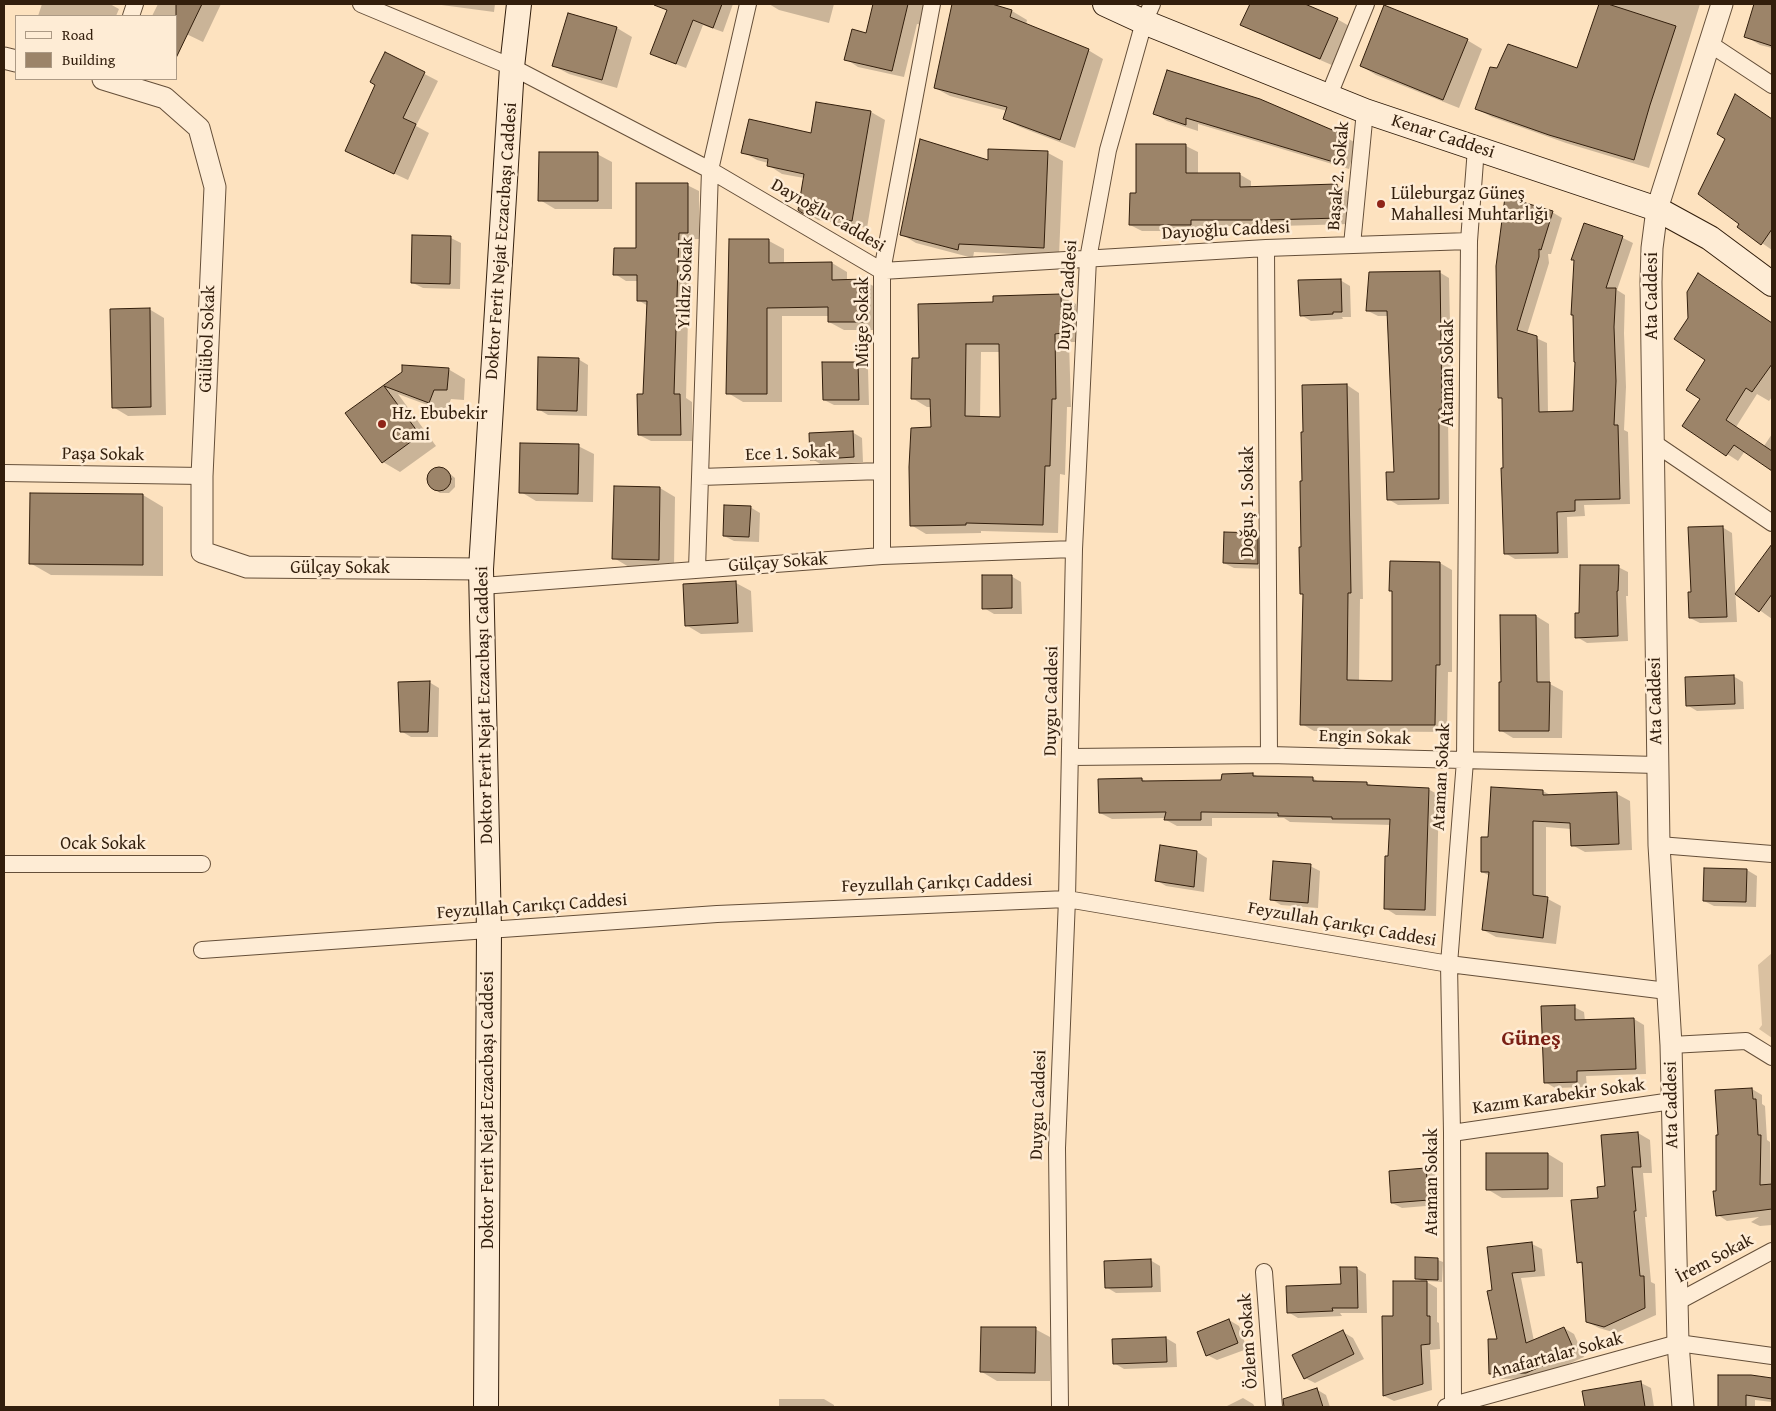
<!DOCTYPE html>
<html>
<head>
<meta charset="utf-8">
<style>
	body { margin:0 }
	#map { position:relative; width:1776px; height:1411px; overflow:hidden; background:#fde2bf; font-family:"Gentium Book Plus",serif }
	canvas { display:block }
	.frame { position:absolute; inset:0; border:5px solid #321e0c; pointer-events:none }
	.legend { position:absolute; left:15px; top:15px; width:162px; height:65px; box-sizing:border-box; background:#feecd5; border:1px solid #ac9a85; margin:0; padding:6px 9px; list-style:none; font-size:15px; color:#321e0c }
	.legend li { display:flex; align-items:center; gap:10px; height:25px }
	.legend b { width:25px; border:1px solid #ac9a85 }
</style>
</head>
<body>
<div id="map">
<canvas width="1776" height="1411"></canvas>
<div class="frame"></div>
<ul class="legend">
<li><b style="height:6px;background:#feecd5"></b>Road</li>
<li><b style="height:14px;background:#9c8469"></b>Building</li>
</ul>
</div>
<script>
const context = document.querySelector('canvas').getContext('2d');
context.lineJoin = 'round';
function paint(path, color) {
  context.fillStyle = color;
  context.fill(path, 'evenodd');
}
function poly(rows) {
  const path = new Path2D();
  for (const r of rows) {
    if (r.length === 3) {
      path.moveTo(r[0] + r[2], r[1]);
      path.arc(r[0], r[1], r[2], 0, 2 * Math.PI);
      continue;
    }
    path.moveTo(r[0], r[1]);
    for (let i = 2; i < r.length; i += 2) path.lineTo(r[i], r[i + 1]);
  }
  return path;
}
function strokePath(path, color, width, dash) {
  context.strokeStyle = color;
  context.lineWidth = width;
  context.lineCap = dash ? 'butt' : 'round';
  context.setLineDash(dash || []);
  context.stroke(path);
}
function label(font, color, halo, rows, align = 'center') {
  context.font = font + ' "Gentium Book Plus",serif';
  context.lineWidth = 5;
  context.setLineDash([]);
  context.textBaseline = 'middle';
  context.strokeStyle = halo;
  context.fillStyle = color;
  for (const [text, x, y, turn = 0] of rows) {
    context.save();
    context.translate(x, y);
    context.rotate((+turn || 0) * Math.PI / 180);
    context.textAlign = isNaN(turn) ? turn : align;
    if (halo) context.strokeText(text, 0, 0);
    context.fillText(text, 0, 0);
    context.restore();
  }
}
const green = poly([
	[1772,953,1772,1038,1759,1029,1762,1025,1758,965]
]);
const shadow = poly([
	[42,4,110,4,119,9,116,16,38,16],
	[158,4,221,4,203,42,176,29,176,16,152,16],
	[434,4,495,4,494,12],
	[675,4,733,4,723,32,703,25,686,68,662,59,652,54],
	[769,4,834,4,829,23,779,10],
	[874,4,927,4,922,25,917,24,904,77,858,67,846,59,867,34],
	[953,4,987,4,1012,11,1027,20,1026,25,1088,50,1103,59,1075,148,1020,127,1004,119,1007,111,950,96,935,88],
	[1251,4,1301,4,1337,19,1351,27,1334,66,1256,32,1242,24],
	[1600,4,1700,4,1649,168,1566,143,1492,117,1477,109,1578,69],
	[1755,4,1772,4,1772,48,1760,45,1745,36],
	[569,14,617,28,632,37,617,88,569,74,554,66],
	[1467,40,1482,49,1459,108,1376,75,1361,66],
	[386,54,438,81,416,126,429,133,408,180,346,151,376,84],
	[1745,101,1772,120,1772,250,1739,227,1741,224],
	[817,103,871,112,885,120,867,228,818,220,799,209,804,178,782,174,768,165,768,163,757,160,743,152,812,134],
	[1155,114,1343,136,1356,143,1349,169,1198,124,1198,131,1167,121],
	[1137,146,1186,146,1198,152,1198,174,1239,174,1251,181,1251,188,1337,185,1349,192,1350,224,1280,226,1202,226,1202,231,1142,231,1130,225,1137,194],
	[989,150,1048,153,1063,161,1059,256,974,252,973,258,916,243,901,234,989,161],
	[597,154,612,162,612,209,555,209,540,200],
	[687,185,699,191,699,239,690,239,686,398,692,402,692,441,651,441,639,435,645,396,648,306,638,300,638,281,626,281,615,274,637,249],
	[1552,212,1562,218,1551,254,1548,254,1549,263,1527,334,1547,343,1548,413,1575,412,1585,225,1623,238,1633,243,1617,290,1625,295,1624,333,1626,387,1624,430,1628,432,1630,504,1584,505,1585,516,1567,517,1568,558,1515,559,1505,553,1503,400,1499,397,1498,266],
	[451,238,461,243,460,289,423,288,413,283],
	[730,241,769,241,784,249,784,264,832,263,847,272,847,281,864,281,879,289,879,330,844,330,829,322,829,316,782,316,782,402,743,402,728,393],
	[1439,272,1449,278,1452,414,1448,414,1449,504,1398,505,1388,499,1395,473,1389,316,1378,316,1368,311],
	[1340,280,1350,286,1351,317,1342,317,1343,319,1311,321,1301,315],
	[1710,282,1772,323,1772,397,1769,401,1757,394,1736,427,1764,446,1772,434,1772,469,1745,451,1738,461,1684,426,1702,399,1707,359],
	[1061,295,1076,304,1077,342,1069,342,1071,407,1067,407,1065,475,1060,474,1058,533,981,531,981,533,926,534,911,525,932,428,932,407,927,407,912,398,920,360,994,303],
	[981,352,1000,352,1001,418,980,418],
	[149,309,164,318,166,415,128,416,113,407],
	[578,359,588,365,587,416,548,415,538,409],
	[824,363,858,363,868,369,869,405,834,405,824,400],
	[448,369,465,379,464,400,451,399,446,412,398,394,436,446,400,472,383,462,347,413,403,373],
	[1347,385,1359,393,1363,599,1360,599,1359,682,1393,682,1392,562,1440,563,1452,570,1452,672,1448,672,1447,732,1314,731,1302,724,1304,595,1302,593,1302,548,1304,433,1303,387],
	[852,432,862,438,863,462,822,465,812,459],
	[578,446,594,454,593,502,536,501,521,492],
	[435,469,444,469,455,478,455,487,449,493,440,493,429,484,429,475],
	[660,488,675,497,674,568,629,567,614,558],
	[31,494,143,495,163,507,163,576,51,575,30,563],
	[750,507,760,513,759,542,734,541,724,536],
	[1722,527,1732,533,1737,622,1700,623,1690,618],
	[1257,534,1267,540,1267,569,1234,568,1224,563],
	[1764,557,1772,561,1772,619,1737,594],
	[1618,567,1628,572,1628,596,1626,596,1628,641,1587,643,1577,637,1580,614],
	[1011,576,1021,582,1022,614,994,614,984,608],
	[736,583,751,591,753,632,701,634,686,625,684,585],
	[1536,616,1549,624,1550,684,1563,691,1562,738,1513,738,1500,730,1502,683],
	[1733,676,1743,682,1744,709,1697,711,1687,705],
	[429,682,439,688,438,737,411,737,401,731],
	[1253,774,1259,777,1313,778,1320,783,1367,783,1373,786,1428,789,1439,795,1436,916,1396,915,1385,908,1391,825,1290,822,1284,818,1212,818,1212,826,1177,826,1166,820,1166,818,1112,819,1100,813,1142,779,1147,782,1222,781],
	[1543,791,1552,796,1617,794,1630,801,1632,850,1585,852,1572,845,1571,829,1546,827,1546,898,1561,906,1556,944,1496,937,1483,930,1490,876,1482,872,1490,839],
	[1162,846,1197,852,1207,858,1204,892,1166,886,1156,880],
	[1310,866,1320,871,1318,908,1281,905,1271,899],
	[1747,870,1757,876,1756,907,1714,906,1704,901],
	[1574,1007,1584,1012,1585,1021,1634,1019,1644,1025,1646,1074,1586,1076,1587,1087,1555,1088,1545,1082],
	[1752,1089,1762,1095,1762,1104,1765,1106,1767,1140,1770,1142,1772,1225,1760,1226,1751,1222,1759,1217,1727,1221,1718,1215,1717,1192],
	[1638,1133,1650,1140,1652,1173,1643,1173,1647,1217,1645,1217,1651,1282,1655,1284,1656,1315,1616,1333,1599,1328,1587,1322,1584,1265,1578,1262,1599,1199,1606,1188,1602,1136],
	[1548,1154,1563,1163,1563,1197,1502,1198,1487,1189],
	[1426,1170,1436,1175,1438,1205,1402,1208,1392,1203],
	[1532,1244,1542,1249,1545,1276,1521,1278,1534,1341,1564,1328,1574,1334,1584,1357,1537,1378,1500,1379,1490,1373,1498,1340,1493,1291],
	[1417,1259,1438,1260,1443,1262,1442,1282,1425,1281,1437,1288,1437,1322,1439,1323,1440,1349,1430,1350,1432,1390,1394,1401,1384,1396,1394,1318,1423,1282,1416,1278],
	[1150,1260,1160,1266,1161,1292,1116,1293,1106,1287],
	[1356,1268,1366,1274,1367,1313,1340,1313,1342,1316,1298,1318,1288,1312,1342,1285],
	[1229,1320,1239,1326,1247,1349,1217,1360,1207,1355],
	[1035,1329,1050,1337,1050,1381,997,1381,982,1372],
	[1343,1332,1353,1338,1364,1359,1315,1383,1305,1378],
	[1166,1338,1176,1344,1177,1367,1124,1369,1114,1363,1113,1340],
	[1719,1376,1751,1376,1772,1379,1772,1402,1755,1400,1755,1407,1719,1407],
	[1641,1383,1651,1388,1654,1407,1586,1407,1584,1392],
	[1316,1389,1326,1395,1330,1407,1293,1407,1290,1398],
	[1243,1398,1253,1404,1255,1407,1225,1407],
	[779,1399,824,1399,834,1405,834,1407,779,1407]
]);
const building = poly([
	[176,4,202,4,176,58,176,4],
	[654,4,722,4,713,28,693,20,676,64,650,54,667,10,654,5,654,4],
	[873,4,908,4,892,71,844,60,852,29,866,33,873,4],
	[952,4,992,4,1012,10,1010,17,1089,49,1060,140,1003,119,1007,107,934,88,952,4],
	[1250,4,1305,4,1338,18,1320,59,1240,25,1250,4],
	[1599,4,1608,4,1676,26,1650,105,1634,160,1549,135,1475,109,1490,67,1497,68,1508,44,1577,68,1599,4],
	[1754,4,1772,4,1772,46,1744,37,1754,4],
	[1384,5,1468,39,1443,100,1360,66,1384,5],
	[568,13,617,27,602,80,552,66,568,13],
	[385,52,425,72,403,118,416,124,394,174,345,151,375,85,370,82,385,52],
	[1167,70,1260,99,1344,135,1337,163,1186,118,1186,125,1153,114,1167,70],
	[1735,94,1772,119,1772,229,1761,245,1737,227,1739,224,1698,194,1725,139,1717,134,1735,94],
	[816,102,871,111,852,221,802,213,798,210,804,174,767,166,768,159,741,153,749,119,811,133,816,102],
	[920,139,988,160,988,149,1048,151,1044,248,959,244,958,250,900,235,920,139],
	[1136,144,1186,144,1186,173,1240,173,1240,187,1337,184,1339,218,1268,220,1191,220,1191,225,1129,225,1130,193,1136,193,1136,144],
	[539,152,598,152,598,201,538,201,539,152],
	[636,183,688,183,688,233,679,233,674,394,680,394,681,435,638,435,637,394,643,394,647,301,637,301,637,275,613,275,614,248,636,248,636,183],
	[1505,197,1553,211,1541,250,1539,249,1539,257,1517,330,1537,336,1539,412,1573,411,1575,362,1574,362,1573,315,1571,315,1574,260,1571,260,1584,223,1623,236,1606,288,1616,288,1614,327,1616,381,1614,425,1618,425,1620,499,1575,500,1575,511,1557,512,1558,553,1504,554,1501,468,1503,468,1502,398,1498,398,1496,266,1505,197],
	[412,235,451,236,450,284,411,283,412,235],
	[729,239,769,239,769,263,832,262,832,280,864,279,864,322,828,322,828,307,767,308,767,394,726,394,729,239],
	[1440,271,1442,409,1439,409,1439,499,1387,500,1386,472,1394,472,1387,311,1366,311,1369,272,1440,271],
	[1698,273,1772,323,1772,364,1752,392,1746,388,1726,420,1772,451,1772,471,1734,445,1726,456,1682,426,1700,399,1686,390,1705,360,1674,339,1688,318,1687,292,1698,273],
	[1341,279,1342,312,1333,312,1333,314,1300,316,1298,280,1341,279],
	[1061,294,1062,333,1055,334,1056,399,1052,399,1050,466,1045,466,1043,525,966,523,966,525,910,526,909,467,911,428,931,427,930,399,911,399,912,358,919,358,918,304,993,302,993,296,1061,294],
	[966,344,999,344,1000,417,965,416,966,344],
	[150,308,151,407,112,408,110,309,150,308],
	[538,357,579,358,577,411,537,410,538,357],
	[822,362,858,362,859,400,823,400,822,362],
	[402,365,449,368,447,390,434,390,429,403,384,386,420,435,382,463,345,413,402,372,402,365],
	[1347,384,1351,593,1348,593,1347,680,1392,681,1392,591,1389,591,1390,561,1440,562,1440,665,1436,665,1435,725,1300,725,1303,594,1300,594,1299,547,1301,547,1300,481,1302,481,1301,432,1303,432,1302,385,1347,384],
	[853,431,854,457,810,460,809,433,853,431],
	[520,443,579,444,578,494,519,493,520,443],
	[439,479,12],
	[614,486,660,487,659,560,612,559,614,486],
	[30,493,143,494,143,565,29,564,30,493],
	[724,505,751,506,749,537,723,536,724,505],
	[1723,526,1727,617,1689,618,1688,592,1691,592,1688,527,1723,526],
	[1224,532,1258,533,1258,564,1223,563,1224,532],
	[1772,544,1772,594,1759,612,1735,594,1772,544],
	[1580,565,1619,565,1618,591,1617,591,1618,636,1575,638,1575,613,1579,613,1580,565],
	[982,575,1012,575,1012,608,982,609,982,575],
	[736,581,738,623,685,626,683,584,736,581],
	[1500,615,1536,615,1537,682,1550,682,1549,731,1499,731,1499,682,1501,682,1500,615],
	[1734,675,1735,704,1686,706,1685,677,1734,675],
	[430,681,428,732,400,732,398,682,430,681],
	[1253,773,1253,776,1313,777,1313,781,1367,782,1367,785,1429,788,1425,910,1384,909,1385,856,1388,856,1390,819,1332,819,1332,817,1278,816,1278,813,1201,812,1201,820,1164,820,1166,812,1099,813,1098,779,1142,778,1142,781,1221,780,1222,774,1253,773],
	[1491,787,1543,790,1543,795,1617,792,1619,844,1571,846,1570,823,1533,821,1533,895,1548,897,1543,938,1482,930,1489,872,1481,872,1481,837,1488,837,1491,787],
	[1160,845,1197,851,1194,887,1155,881,1160,845],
	[1273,861,1311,864,1308,903,1270,900,1273,861],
	[1704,868,1747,869,1746,902,1703,901,1704,868],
	[1575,1005,1575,1020,1634,1018,1636,1069,1577,1071,1577,1082,1544,1083,1541,1006,1575,1005],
	[1752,1088,1753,1099,1756,1099,1758,1135,1761,1135,1760,1185,1772,1184,1772,1209,1716,1216,1713,1191,1716,1191,1716,1135,1718,1135,1715,1090,1752,1088],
	[1638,1132,1641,1167,1632,1167,1636,1211,1634,1211,1640,1276,1644,1276,1645,1308,1604,1327,1586,1322,1582,1262,1577,1263,1571,1200,1598,1198,1597,1187,1605,1186,1601,1135,1638,1132],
	[1486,1153,1548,1153,1548,1189,1486,1190,1486,1153],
	[1426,1168,1429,1200,1391,1203,1389,1171,1426,1168],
	[1532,1242,1535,1271,1512,1273,1526,1343,1564,1327,1575,1352,1526,1373,1489,1374,1488,1339,1497,1339,1487,1291,1492,1290,1487,1247,1532,1242],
	[1415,1257,1438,1258,1438,1280,1415,1279,1415,1257],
	[1151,1259,1152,1287,1105,1288,1104,1261,1151,1259],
	[1340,1267,1357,1267,1358,1308,1332,1308,1333,1311,1287,1313,1286,1286,1341,1284,1340,1267],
	[1393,1281,1427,1281,1427,1316,1430,1316,1430,1344,1421,1345,1423,1384,1383,1396,1382,1316,1393,1316,1393,1281],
	[1229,1319,1238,1343,1206,1356,1197,1332,1229,1319],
	[981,1327,1036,1327,1035,1373,980,1372,981,1327],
	[1343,1330,1354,1354,1304,1379,1292,1355,1343,1330],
	[1166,1337,1167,1362,1113,1364,1112,1339,1166,1337],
	[1718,1375,1751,1375,1772,1378,1772,1399,1746,1395,1746,1407,1718,1407,1718,1375],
	[1641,1381,1645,1407,1585,1407,1582,1391,1641,1381],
	[1317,1388,1323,1407,1284,1407,1283,1399,1317,1388]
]);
const minor = poly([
	[361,4,512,67,710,170,882,271,1266,248,1469,241],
	[131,16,135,4],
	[1710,44,1772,85],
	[1329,95,1366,4],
	[1352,245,1365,111],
	[1266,248,1269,755],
	[1654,443,1772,523],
	[4,473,202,476],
	[700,477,882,471],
	[882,556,882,271,932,4],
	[697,569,710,170,748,4],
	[482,586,882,556,1074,549],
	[1071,757,1269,755,1657,765],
	[1659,845,1772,854],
	[4,864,202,864],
	[202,950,717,914,1067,899,1449,964,1667,991],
	[1671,1045,1746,1041,1772,1057],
	[1452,1133,1672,1101],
	[1264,1272,1274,1407],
	[1677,1302,1772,1251],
	[1060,1407,1057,1148,1067,899,1074,549,1088,259,1108,150,1144,22,1152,4],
	[1446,1407,1678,1343,1772,1356],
	[1453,1407,1452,1133,1449,964,1465,761,1469,241,1476,148]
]);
const tertiary = poly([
	[4,58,16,61],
	[103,79,165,98,199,128,215,187,202,476,202,552,247,567,481,569],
	[1683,1407,1678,1343,1671,1045,1659,845,1651,282,1652,248,1657,209,1722,4]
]);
const secondary = poly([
	[1105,4,1144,22,1365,111,1657,209,1710,238,1772,284],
	[486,1407,489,930,481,569,512,67,519,4]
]);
const markers = [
	[1381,204,5,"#8f2418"],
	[382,424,5,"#8f2418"]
];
const streetNames = [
	["Kenar Caddesi",1443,137,18],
	["Başak 2. Sokak",1339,176,-85],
	["Dayıoğlu Caddesi",828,216,30],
	["Dayıoğlu Caddesi",1226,231,-3],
	["Doktor Ferit Nejat Eczacıbaşı Caddesi",502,241,-86],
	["Yıldız Sokak",686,283,-88],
	["Duygu Caddesi",1068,295,-86],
	["Ata Caddesi",1652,296,-90],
	["Müge Sokak",863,322,-90],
	["Gülübol Sokak",208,339,-88],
	["Ataman Sokak",1448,373,-90],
	["Ece 1. Sokak",791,454,-2],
	["Paşa Sokak",103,455,1],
	["Doğuş 1. Sokak",1248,502,-90],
	["Gülçay Sokak",778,563,-4],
	["Gülçay Sokak",340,568],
	["Duygu Caddesi",1052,701,-89],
	["Ata Caddesi",1656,701,-91],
	["Doktor Ferit Nejat Eczacıbaşı Caddesi",485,705,-91],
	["Engin Sokak",1365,738,2],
	["Ataman Sokak",1442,777,-87],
	["Ocak Sokak",103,844],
	["Feyzullah Çarıkçı Caddesi",937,884,-2],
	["Feyzullah Çarıkçı Caddesi",532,907,-4],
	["Feyzullah Çarıkçı Caddesi",1342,925,10],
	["Kazım Karabekir Sokak",1559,1097,-8],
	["Duygu Caddesi",1039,1105,-88],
	["Ata Caddesi",1672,1105,-91],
	["Doktor Ferit Nejat Eczacıbaşı Caddesi",488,1110,-90],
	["Ataman Sokak",1432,1182,-90],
	["İrem Sokak",1715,1259,-28],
	["Özlem Sokak",1249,1341,-94],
	["Anafartalar Sokak",1557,1356,-15]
];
const poiNames = [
	["Lüleburgaz Güneş",1391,194],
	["Mahallesi Muhtarlığı",1391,215],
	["Hz. Ebubekir",392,414],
	["Cami",392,435]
];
const districtNames = [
	["Güneş",1531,1039]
];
paint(green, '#dac1a1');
paint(shadow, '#0003');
paint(building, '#9c8469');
strokePath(building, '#321e0c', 1);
strokePath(minor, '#654f39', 18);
strokePath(tertiary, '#654f39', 23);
strokePath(secondary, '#321e0c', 26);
strokePath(minor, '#feecd5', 16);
strokePath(tertiary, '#feecd5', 21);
strokePath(secondary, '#feecd5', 24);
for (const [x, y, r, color] of markers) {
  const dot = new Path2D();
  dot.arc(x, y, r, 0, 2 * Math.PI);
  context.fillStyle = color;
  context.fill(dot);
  strokePath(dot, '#feecd5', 2);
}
label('18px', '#321e0c', '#feecd5', streetNames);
label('18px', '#321e0c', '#feecd5', poiNames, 'left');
label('bold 22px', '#7a1f14', '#feecd5', districtNames);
</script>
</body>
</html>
